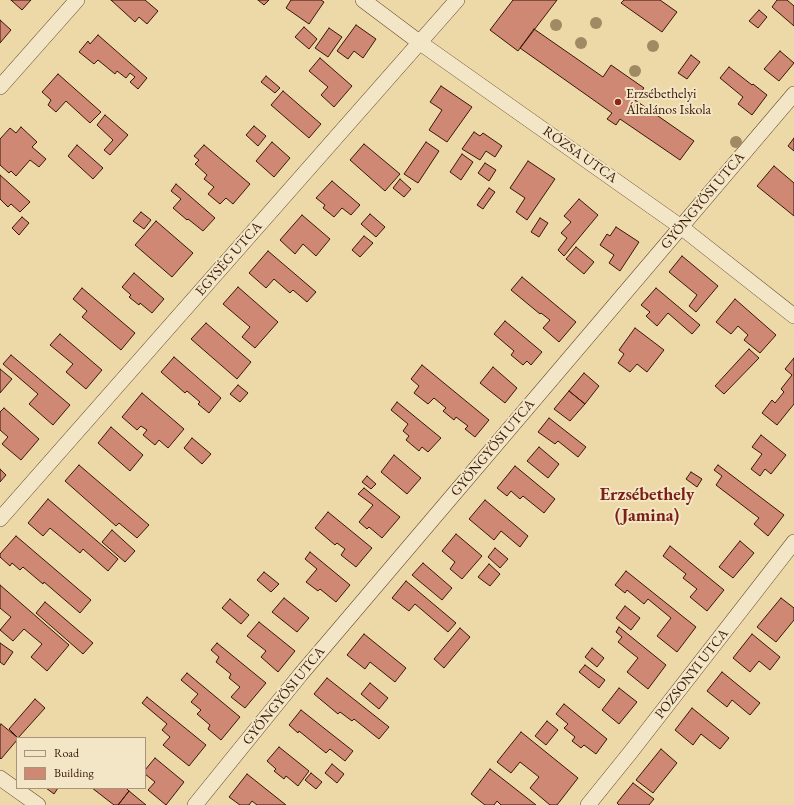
<!DOCTYPE html>
<html>
<head>
<meta charset="utf-8">
<style>
	body { margin:0 }
	#map { position:relative; width:794px; height:805px; overflow:hidden; background:#edd9a7; font-family:"EB Garamond",serif }
	canvas { display:block }
	.legend { position:absolute; left:16px; top:737px; width:130px; height:52px; box-sizing:border-box; background:#f3e6c6; border:1px solid #a9937a; margin:0; padding:5px 7px; list-style:none; font-size:12px; color:#391707 }
	.legend li { display:flex; align-items:center; gap:8px; height:20px }
	.legend b { width:20px; border:1px solid #a9937a }
</style>
</head>
<body>
<div id="map">
<canvas width="794" height="805"></canvas>
<ul class="legend">
<li><b style="height:5px;background:#f3e6c6"></b>Road</li>
<li><b style="height:11px;background:#ce8873"></b>Building</li>
</ul>
</div>
<script>
const context = document.querySelector('canvas').getContext('2d');
context.lineJoin = 'round';
function paint(path, color) {
  context.fillStyle = color;
  context.fill(path, 'evenodd');
}
function poly(rows) {
  const path = new Path2D();
  for (const r of rows) {
    path.moveTo(r[0], r[1]);
    for (let i = 2; i < r.length; i += 2) path.lineTo(r[i], r[i + 1]);
  }
  return path;
}
function strokePath(path, color, width, dash) {
  context.strokeStyle = color;
  context.lineWidth = width;
  context.lineCap = dash ? 'butt' : 'round';
  context.setLineDash(dash || []);
  context.stroke(path);
}
function label(font, color, halo, rows, align = 'center') {
  context.font = font + ' "EB Garamond",serif';
  context.lineWidth = 4;
  context.setLineDash([]);
  context.textBaseline = 'middle';
  context.strokeStyle = halo;
  context.fillStyle = color;
  for (const [text, x, y, turn = 0] of rows) {
    context.save();
    context.translate(x, y);
    context.rotate((+turn || 0) * Math.PI / 180);
    context.textAlign = isNaN(turn) ? turn : align;
    if (halo) context.strokeText(text, 0, 0);
    context.fillText(text, 0, 0);
    context.restore();
  }
}
const building = poly([
	[11,0,31,0,22,10,11,0],
	[111,0,145,0,158,11,147,24,139,17,135,22,111,0],
	[258,0,269,0,264,5,258,0],
	[291,0,321,0,324,2,309,24,286,8,291,0],
	[513,0,557,0,518,51,490,30,513,0],
	[624,0,660,0,677,12,662,32,621,3,624,0],
	[777,0,787,0,794,6,794,26,772,7,777,0],
	[759,10,767,17,758,28,749,21,759,10],
	[0,20,11,30,0,43,0,20],
	[356,25,376,39,363,58,354,51,348,59,337,51,356,25],
	[304,27,317,39,309,49,295,37,304,27],
	[329,28,342,37,328,57,315,48,329,28],
	[534,29,603,77,611,65,644,88,635,100,694,141,680,160,620,119,616,125,607,119,612,113,520,48,534,29],
	[98,35,147,78,138,89,130,82,135,77,130,73,126,78,117,71,115,74,98,60,94,64,79,52,88,41,90,44,98,35],
	[780,51,794,63,779,81,764,69,780,51],
	[691,55,700,62,687,79,678,73,691,55],
	[320,58,352,86,334,107,321,95,328,87,309,71,320,58],
	[729,67,752,85,753,84,767,95,752,115,738,104,743,97,720,78,729,67],
	[58,74,101,112,90,123,66,101,56,112,48,105,51,100,42,92,58,74],
	[266,76,280,88,275,93,261,82,266,76],
	[441,86,472,107,447,142,429,130,442,110,430,102,441,86],
	[283,91,321,124,309,138,271,105,283,91],
	[105,115,128,135,110,155,104,150,113,140,97,125,105,115],
	[254,126,266,136,258,146,246,135,254,126],
	[21,127,37,142,32,147,46,159,39,167,30,160,16,176,11,171,9,173,0,165,0,139,10,128,16,133,21,127],
	[474,132,480,136,483,133,502,146,495,157,486,151,480,160,462,149,474,132],
	[794,138,794,151,788,146,794,138],
	[272,142,290,158,274,177,256,161,272,142],
	[426,142,439,151,418,183,404,174,426,142],
	[364,144,400,174,385,191,350,160,364,144],
	[77,145,103,168,93,179,68,156,77,145],
	[204,145,250,184,233,204,226,198,220,204,208,194,214,187,204,179,207,175,195,164,199,160,194,156,204,145],
	[462,154,473,162,461,180,450,172,462,154],
	[528,161,555,179,527,220,516,212,525,198,510,188,528,161],
	[485,163,496,170,489,181,478,173,485,163],
	[774,166,794,183,794,216,757,186,774,166],
	[0,175,30,202,20,212,11,204,8,207,0,199,0,175],
	[400,179,411,189,404,197,393,188,400,179],
	[332,181,360,205,351,215,342,208,334,217,323,208,325,205,316,198,332,181],
	[176,184,215,218,203,231,188,219,187,220,173,208,181,199,171,191,176,184],
	[489,188,495,192,483,209,477,205,489,188],
	[579,199,598,215,564,256,558,250,567,238,561,233,571,222,564,216,579,199],
	[141,212,151,220,144,229,133,221,141,212],
	[370,214,385,227,376,237,361,224,370,214],
	[302,215,330,239,316,256,303,244,295,254,280,240,302,215],
	[22,217,29,223,19,235,12,228,22,217],
	[540,218,548,223,539,237,531,232,540,218],
	[156,221,193,253,172,277,135,245,156,221],
	[616,227,639,242,620,271,609,263,614,255,600,245,607,234,610,236,616,227],
	[364,236,373,243,360,257,352,250,364,236],
	[576,247,594,262,584,274,566,259,576,247],
	[268,251,316,292,307,302,293,290,290,293,274,279,266,288,249,273,268,251],
	[682,256,718,286,696,312,689,306,697,295,669,272,682,256],
	[134,273,164,299,152,313,140,303,139,305,129,297,131,295,122,287,134,273],
	[522,277,576,322,559,342,543,328,550,320,541,313,540,314,511,290,522,277],
	[238,287,278,322,255,348,242,337,250,327,223,304,238,287],
	[82,288,135,333,121,350,82,317,87,311,73,299,82,288],
	[656,288,700,325,692,334,668,313,657,326,646,316,650,312,641,305,656,288],
	[735,299,776,335,760,353,744,340,748,335,738,326,731,334,716,322,735,299],
	[505,321,542,352,531,365,527,361,523,365,511,355,514,351,494,334,505,321],
	[206,323,251,362,237,379,191,339,206,323],
	[635,328,664,350,647,372,637,364,630,372,618,363,624,354,619,350,635,328],
	[60,334,102,370,86,389,66,372,73,364,50,345,60,334],
	[749,349,759,358,724,394,715,386,749,349],
	[11,355,70,405,53,425,29,404,38,394,3,364,11,355],
	[174,357,221,398,209,413,198,404,200,402,187,391,185,393,161,372,174,357],
	[794,358,794,404,777,425,762,413,772,400,775,403,784,392,781,389,792,375,785,369,794,358],
	[422,365,489,420,475,437,465,429,468,426,456,417,454,420,443,411,446,408,434,398,428,404,414,393,419,386,411,379,422,365],
	[493,367,517,388,505,403,480,383,493,367],
	[0,369,12,379,0,393,0,369],
	[584,373,599,386,585,404,569,391,584,373],
	[238,385,248,393,240,402,230,394,238,385],
	[569,391,585,404,570,421,554,409,569,391],
	[142,393,184,429,168,448,159,440,155,445,143,435,147,430,141,426,137,430,122,417,142,393],
	[397,402,441,438,428,452,422,447,419,451,406,440,409,436,403,431,408,424,391,410,397,402],
	[4,408,39,439,21,460,2,444,8,437,0,430,0,412,4,408],
	[549,418,586,447,578,457,558,441,555,444,538,432,549,418],
	[111,427,143,455,130,471,98,443,111,427],
	[761,435,786,455,771,474,765,469,760,476,751,469,762,454,752,447,761,435],
	[192,438,211,454,202,464,184,448,192,438],
	[539,447,559,464,548,478,527,461,539,447],
	[394,455,421,478,407,494,381,472,394,455],
	[79,465,149,525,137,538,119,523,116,526,65,481,79,465],
	[718,465,784,515,768,536,754,524,759,518,716,485,722,476,714,470,718,465],
	[515,466,555,499,544,513,523,496,520,499,511,491,507,496,497,488,515,466],
	[0,469,6,475,0,482,0,469],
	[691,472,702,479,697,487,686,479,691,472],
	[367,476,376,484,371,489,362,482,367,476],
	[364,488,400,517,382,538,369,527,367,529,359,522,373,505,358,494,364,488],
	[48,499,118,559,108,571,83,549,80,553,50,528,43,536,28,523,48,499],
	[485,500,528,536,520,547,501,531,494,540,469,519,485,500],
	[328,512,372,548,356,567,341,555,345,549,337,543,335,545,315,528,328,512],
	[112,530,135,551,125,562,102,542,112,530],
	[456,534,482,556,462,579,450,569,455,562,442,551,456,534],
	[16,536,91,600,80,613,44,582,43,584,23,567,20,570,12,563,10,566,0,557,0,554,16,536],
	[740,541,754,553,733,578,719,567,740,541],
	[670,546,724,590,707,611,690,597,697,589,683,578,686,574,663,556,670,546],
	[495,548,508,559,500,568,488,557,495,548],
	[310,552,350,585,336,602,320,589,318,591,306,582,317,569,305,559,310,552],
	[423,563,452,588,442,600,412,575,423,563],
	[489,564,500,574,490,586,478,577,489,564],
	[626,571,696,627,677,652,657,636,671,618,648,599,644,604,627,590,625,593,615,585,626,571],
	[264,572,279,584,271,592,257,580,264,572],
	[406,581,456,623,448,632,415,604,409,611,392,598,406,581],
	[0,585,69,645,47,671,31,657,42,644,24,629,13,641,0,630,11,617,0,608,0,585],
	[284,598,309,618,297,632,272,612,284,598],
	[781,598,794,608,794,620,776,642,757,627,781,598],
	[230,599,249,615,241,624,222,608,230,599],
	[45,602,93,643,83,654,36,613,45,602],
	[625,606,640,618,631,630,616,618,625,606],
	[259,622,295,651,278,672,261,657,266,651,247,636,259,622],
	[619,627,666,665,648,689,627,672,638,658,618,642,622,637,616,632,619,627],
	[460,628,470,637,444,668,434,659,460,628],
	[364,634,406,668,395,682,370,662,365,669,347,655,364,634],
	[752,634,780,657,770,670,759,661,750,672,733,658,752,634],
	[0,643,13,652,4,665,0,662,0,643],
	[217,643,266,683,245,708,231,697,240,687,229,678,231,674,216,662,219,657,211,650,217,643],
	[592,648,604,658,597,667,585,657,592,648],
	[585,665,605,680,599,688,579,672,585,665],
	[722,672,760,703,750,715,732,700,727,707,707,691,722,672],
	[187,673,240,717,221,740,208,729,210,725,197,714,201,710,191,702,198,694,181,680,187,673],
	[327,678,389,727,379,739,354,719,352,721,340,712,338,714,314,694,327,678],
	[370,683,388,698,379,709,361,694,370,683],
	[619,688,637,702,619,724,602,710,619,688],
	[147,697,206,745,189,766,163,745,170,737,162,730,167,724,142,703,147,697],
	[35,699,45,708,18,738,9,729,35,699],
	[564,704,607,739,596,754,584,745,581,748,572,741,575,737,564,728,568,724,556,714,564,704],
	[692,708,729,738,720,749,701,734,693,745,675,730,692,708],
	[301,710,353,751,345,761,330,749,326,753,299,731,298,733,289,725,301,710],
	[547,721,558,730,546,745,535,736,547,721],
	[1,724,18,738,17,738,17,740,1,759,0,758,0,726,1,724],
	[521,732,578,778,557,805,550,805,530,788,539,777,520,762,511,773,497,762,521,732],
	[279,747,309,771,298,786,286,776,284,779,274,771,276,769,267,761,279,747],
	[661,749,677,763,653,793,636,780,661,749],
	[155,758,184,782,166,805,148,790,155,782,145,774,145,770,155,758],
	[332,764,344,774,337,783,325,773,332,764],
	[490,769,536,805,501,805,497,801,494,805,485,805,471,794,490,769],
	[311,773,322,782,316,789,305,780,311,773],
	[247,774,286,805,257,805,252,801,249,805,240,805,229,797,247,774],
	[633,783,654,799,649,805,619,805,617,803,633,783],
	[46,788,58,788,54,794,46,788],
	[92,788,126,788,129,791,118,805,114,805,92,788],
	[129,791,146,805,118,805,129,791]
]);
const street = poly([
	[363,0,419,42,681,227,794,316],
	[0,87,77,0],
	[0,519,457,0],
	[0,778,38,805],
	[195,805,301,674,794,94],
	[588,805,630,753,794,542]
]);
const trees = [
	[596,23],
	[556,25],
	[581,43],
	[653,46],
	[635,71],
	[736,142]
];
const markers = [
	[618,102,4,"#8f2418"]
];
const poiNames = [
	["Erzsébethelyi",626,94],
	["Általános Iskola",626,110]
];
const streetNames = [
	["RÓZSA UTCA",580,155,35],
	["GYÖNGYÖSI UTCA",703,201,-50],
	["EGYSÉG UTCA",229,259,-49],
	["GYÖNGYÖSI UTCA",493,448,-50],
	["POZSONYI UTCA",692,674,-52],
	["GYÖNGYÖSI UTCA",284,696,-51]
];
const districtNames = [
	["Erzsébethely",647,495],
	["(Jamina)",647,516]
];
paint(building, '#ce8873');
strokePath(building, '#391707', 1);
strokePath(street, '#66482f', 16);
strokePath(street, '#f3e6c6', 15);
context.fillStyle = '#9f8a64';
for (const [x, y] of trees) {
  context.beginPath();
  context.arc(x, y, 6, 0, 2 * Math.PI);
  context.fill();
}
for (const [x, y, r, color] of markers) {
  const dot = new Path2D();
  dot.arc(x, y, r, 0, 2 * Math.PI);
  context.fillStyle = color;
  context.fill(dot);
  strokePath(dot, '#f3e6c6', 1.5);
}
label('14px', '#391707', '#f3e6c6', poiNames, 'left');
label('14px', '#391707', '#f3e6c6', streetNames);
label('bold 18px', '#7a1f14', '#f3e6c6', districtNames);
</script>
</body>
</html>
